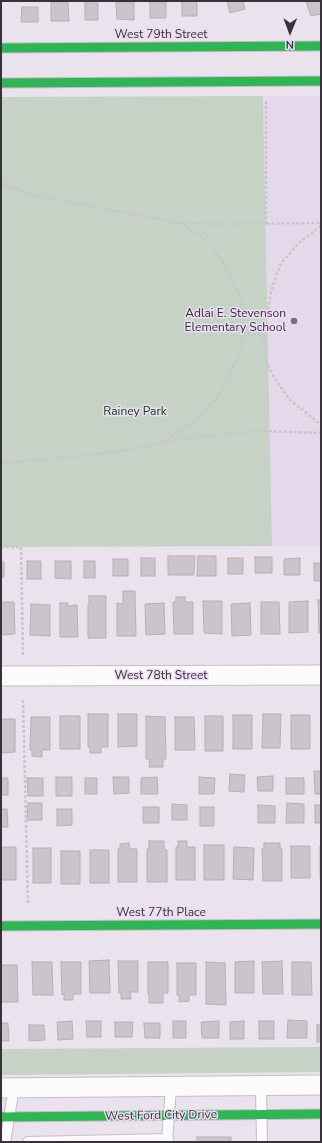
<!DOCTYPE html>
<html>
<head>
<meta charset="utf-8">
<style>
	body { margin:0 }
	#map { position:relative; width:322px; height:1143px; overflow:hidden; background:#eae2ed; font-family:"Nunito Sans",sans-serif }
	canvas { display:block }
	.frame { position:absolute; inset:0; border:2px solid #373139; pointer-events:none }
	.north { position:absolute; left:270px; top:12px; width:40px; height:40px; -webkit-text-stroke:3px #ecddf2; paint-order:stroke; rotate:181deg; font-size:11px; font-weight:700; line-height:16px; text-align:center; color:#373139 }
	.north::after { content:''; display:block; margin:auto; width:14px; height:18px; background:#373139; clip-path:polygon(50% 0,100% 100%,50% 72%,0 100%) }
</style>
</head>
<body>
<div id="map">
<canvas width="322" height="1143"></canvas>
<div class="frame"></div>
<div class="north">N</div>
</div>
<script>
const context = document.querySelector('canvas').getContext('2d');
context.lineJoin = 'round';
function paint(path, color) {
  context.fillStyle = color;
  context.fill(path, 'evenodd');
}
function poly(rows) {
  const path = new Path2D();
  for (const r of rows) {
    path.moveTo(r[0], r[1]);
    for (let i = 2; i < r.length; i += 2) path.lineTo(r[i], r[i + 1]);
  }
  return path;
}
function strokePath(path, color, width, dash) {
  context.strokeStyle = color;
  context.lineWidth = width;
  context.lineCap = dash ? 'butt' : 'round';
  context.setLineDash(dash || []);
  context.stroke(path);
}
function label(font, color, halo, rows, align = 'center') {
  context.font = font + ' "Nunito Sans",sans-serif';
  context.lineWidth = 3;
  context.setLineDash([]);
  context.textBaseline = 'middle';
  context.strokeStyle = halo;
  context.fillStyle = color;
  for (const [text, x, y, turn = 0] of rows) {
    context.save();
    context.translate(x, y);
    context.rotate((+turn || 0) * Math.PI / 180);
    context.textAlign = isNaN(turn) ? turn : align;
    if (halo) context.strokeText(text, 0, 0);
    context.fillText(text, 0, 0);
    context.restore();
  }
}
const built = poly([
	[263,96,321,96,321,546,272,546]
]);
const green = poly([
	[263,96,272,546,1,547,1,97],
	[321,1047,321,1072,1,1075,1,1049]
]);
const building = poly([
	[182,1,197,1,197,16,182,16,182,1],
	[227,1,243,1,245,9,230,13,227,1],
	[306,1,321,1,321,14,311,16,306,1],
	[51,2,68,2,69,21,51,21,51,2],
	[116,2,134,2,134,20,117,19,116,2],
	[150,2,166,2,166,18,150,18,150,2],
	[85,3,98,3,98,20,85,20,85,3],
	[22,7,38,7,38,22,21,22,22,7],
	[168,556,195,556,194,575,168,575,168,556],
	[198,556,216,556,216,576,197,576,198,556],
	[255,557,272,557,272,573,255,573,255,557],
	[141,558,155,558,155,576,141,576,141,558],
	[228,558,243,558,243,574,228,574,228,558],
	[300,558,300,575,284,575,284,559,300,558],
	[113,559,128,559,128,576,113,576,113,559],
	[27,561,41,561,41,579,27,579,27,561],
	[55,561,71,561,71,579,55,578,55,561],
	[84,561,95,561,95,578,84,578,84,561],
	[1,562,4,562,4,577,1,578,1,562],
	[314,563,321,563,321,581,314,581,314,563],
	[123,591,135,591,136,636,117,636,117,603,123,604,123,591],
	[89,596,106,596,106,638,88,638,88,605,89,605,89,596],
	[176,597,185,597,185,602,193,602,193,634,174,634,173,602,176,602,176,597],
	[318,600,321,600,321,633,319,633,318,600],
	[203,601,222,601,222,634,204,633,203,601],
	[308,601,308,632,289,633,289,602,308,601],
	[1,602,14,602,15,634,1,635,1,602],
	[261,602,279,602,280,634,261,634,261,602],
	[60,603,68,603,68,606,77,605,78,637,60,637,60,603],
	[164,603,165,634,146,635,145,604,164,603],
	[250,603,251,635,232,636,231,604,250,603],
	[31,604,50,605,50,636,30,635,31,604],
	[88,714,108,714,108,747,101,747,101,753,90,753,90,747,88,747,88,714],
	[118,714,137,714,137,746,118,747,118,714],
	[263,714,281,714,280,748,262,748,263,714],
	[233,715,252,715,252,749,233,749,233,715],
	[291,715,310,715,310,749,291,749,291,715],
	[60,716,80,716,80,749,60,749,60,716],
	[146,716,165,717,166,759,163,759,163,767,149,767,150,759,146,759,146,716],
	[205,716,223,716,223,751,205,751,205,716],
	[31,717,50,717,50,750,42,750,42,757,32,756,32,750,30,750,31,717],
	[175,717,194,717,195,750,175,750,175,717],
	[1,719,15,719,15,752,1,753,1,719],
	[314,771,321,771,321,794,315,794,314,771],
	[230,774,245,775,244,792,229,791,230,774],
	[273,776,273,791,258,791,257,777,273,776],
	[56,777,72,777,72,796,56,796,56,777],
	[113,777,129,777,129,793,114,794,113,777],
	[157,777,158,794,141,794,141,778,157,777],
	[199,777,215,778,214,794,199,794,199,777],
	[1,778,8,778,8,795,1,795,1,778],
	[27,778,43,778,43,796,28,796,27,778],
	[85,778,97,778,97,794,85,794,85,778],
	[286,778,304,778,304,794,286,794,286,778],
	[28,803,42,803,42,820,27,820,28,803],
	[287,803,304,804,304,823,286,823,287,803],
	[172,804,187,805,187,820,172,820,172,804],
	[258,805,275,806,275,823,258,823,258,805],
	[315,805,321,805,321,823,315,823,315,805],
	[143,807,159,807,159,823,143,823,143,807],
	[200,807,214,807,214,826,200,826,200,807],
	[1,809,7,809,8,827,1,827,1,809],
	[57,809,72,809,72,825,57,826,57,809],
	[149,841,164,841,164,849,167,850,167,882,147,882,147,849,149,849,149,841],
	[178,841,187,841,187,847,195,847,195,880,176,880,176,847,178,847,178,841],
	[129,843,130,849,137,849,137,882,118,882,118,849,120,849,120,844,129,843],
	[264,843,280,843,280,849,282,849,282,881,263,881,262,849,264,849,264,843],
	[204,845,224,845,224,880,204,880,204,845],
	[291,846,310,846,310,878,291,878,291,846],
	[1,847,16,847,16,880,1,880,1,847],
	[234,847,254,848,253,880,233,879,234,847],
	[320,847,321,847,321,879,320,879,320,847],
	[33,848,51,848,51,883,33,883,33,848],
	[90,850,109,850,109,883,90,883,90,850],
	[61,851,80,851,80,884,61,884,61,851],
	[109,960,110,993,90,993,89,961,109,960],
	[118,961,138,961,138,992,130,992,131,999,121,999,121,993,119,993,118,961],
	[254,961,254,993,235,993,235,962,254,961],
	[282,961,283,994,263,994,262,962,282,961],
	[32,962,52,962,53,995,33,995,32,962],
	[61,962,81,962,81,994,73,994,73,1000,64,1000,64,994,62,995,61,962],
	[148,962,168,962,168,993,163,993,163,1003,149,1003,149,994,148,994,148,962],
	[206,962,225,963,226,1005,206,1004,206,962],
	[292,962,311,962,312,995,292,995,292,962],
	[177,963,196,963,196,995,189,995,189,1001,179,1002,179,995,177,995,177,963],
	[1,965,17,965,18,1002,1,1002,1,965],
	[288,1020,307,1021,307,1038,287,1038,288,1020],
	[72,1021,73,1039,58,1040,57,1022,72,1021],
	[86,1021,101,1021,101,1037,87,1037,86,1021],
	[173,1021,186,1021,186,1038,173,1038,173,1021],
	[219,1021,219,1038,202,1038,201,1022,219,1021],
	[244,1021,244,1039,230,1039,230,1022,244,1021],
	[259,1021,274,1021,274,1039,259,1039,259,1021],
	[115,1022,133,1022,132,1037,115,1037,115,1022],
	[1,1023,8,1023,9,1041,1,1041,1,1023],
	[144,1023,160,1023,160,1038,145,1038,144,1023],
	[29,1025,44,1025,45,1040,29,1041,29,1025],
	[317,1025,321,1025,321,1042,317,1042,317,1025],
	[197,1137,231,1137,231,1142,197,1142,197,1137]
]);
const path = poly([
	[266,101,266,224],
	[1,184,38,196,95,207,180,223,211,224,321,223],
	[321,226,301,241,281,263,271,291,264,336,266,362,274,377,289,399,321,425],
	[243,332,264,336],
	[162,442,193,422,208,408,222,390,241,352,243,332,244,316,239,296,225,265,213,249,201,236,180,223],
	[1,463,82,456,127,450,179,439,235,433,260,431,321,433],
	[1,547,21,547,23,656],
	[23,700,28,905]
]);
const lane = poly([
	[261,1086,262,1142],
	[5,1142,14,1088],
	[28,1142,168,1139],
	[167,1142,171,1087]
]);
const street = poly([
	[1,676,321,675],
	[1,1088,321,1085]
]);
const fast = poly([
	[1,48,321,46],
	[1,83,321,81],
	[1,926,321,924],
	[1,1117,321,1114]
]);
const markers = [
	[294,321,4,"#766f78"]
];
const streetNames = [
	["West 79th Street",161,35],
	["West 78th Street",161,676],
	["West 77th Place",161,913],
	["West Ford City Drive",161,1116,-1]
];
const poiNames = [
	["Adlai E. Stevenson",286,314],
	["Elementary School",286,328]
];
const parkNames = [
	["Rainey Park",135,412]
];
paint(built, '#e6d8eb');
paint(green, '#c6d2c6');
paint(building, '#cbc4cb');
strokePath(building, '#b6afb7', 1);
strokePath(lane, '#c5bec7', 12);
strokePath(street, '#c5bec7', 21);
strokePath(fast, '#c5bec7', 11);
strokePath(path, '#c8c6c9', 2.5, [3, 2]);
strokePath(lane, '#fcfbfc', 10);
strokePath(street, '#fcfbfc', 19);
strokePath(fast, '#30b455', 9);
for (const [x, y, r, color] of markers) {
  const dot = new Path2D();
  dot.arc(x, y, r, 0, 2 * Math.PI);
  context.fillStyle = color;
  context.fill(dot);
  strokePath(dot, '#ecddf2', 1.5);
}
label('12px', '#373139', '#ecddf2', streetNames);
label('12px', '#373139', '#ecddf2', poiNames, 'right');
label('12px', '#0d3c11', '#ecddf2', parkNames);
</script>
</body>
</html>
